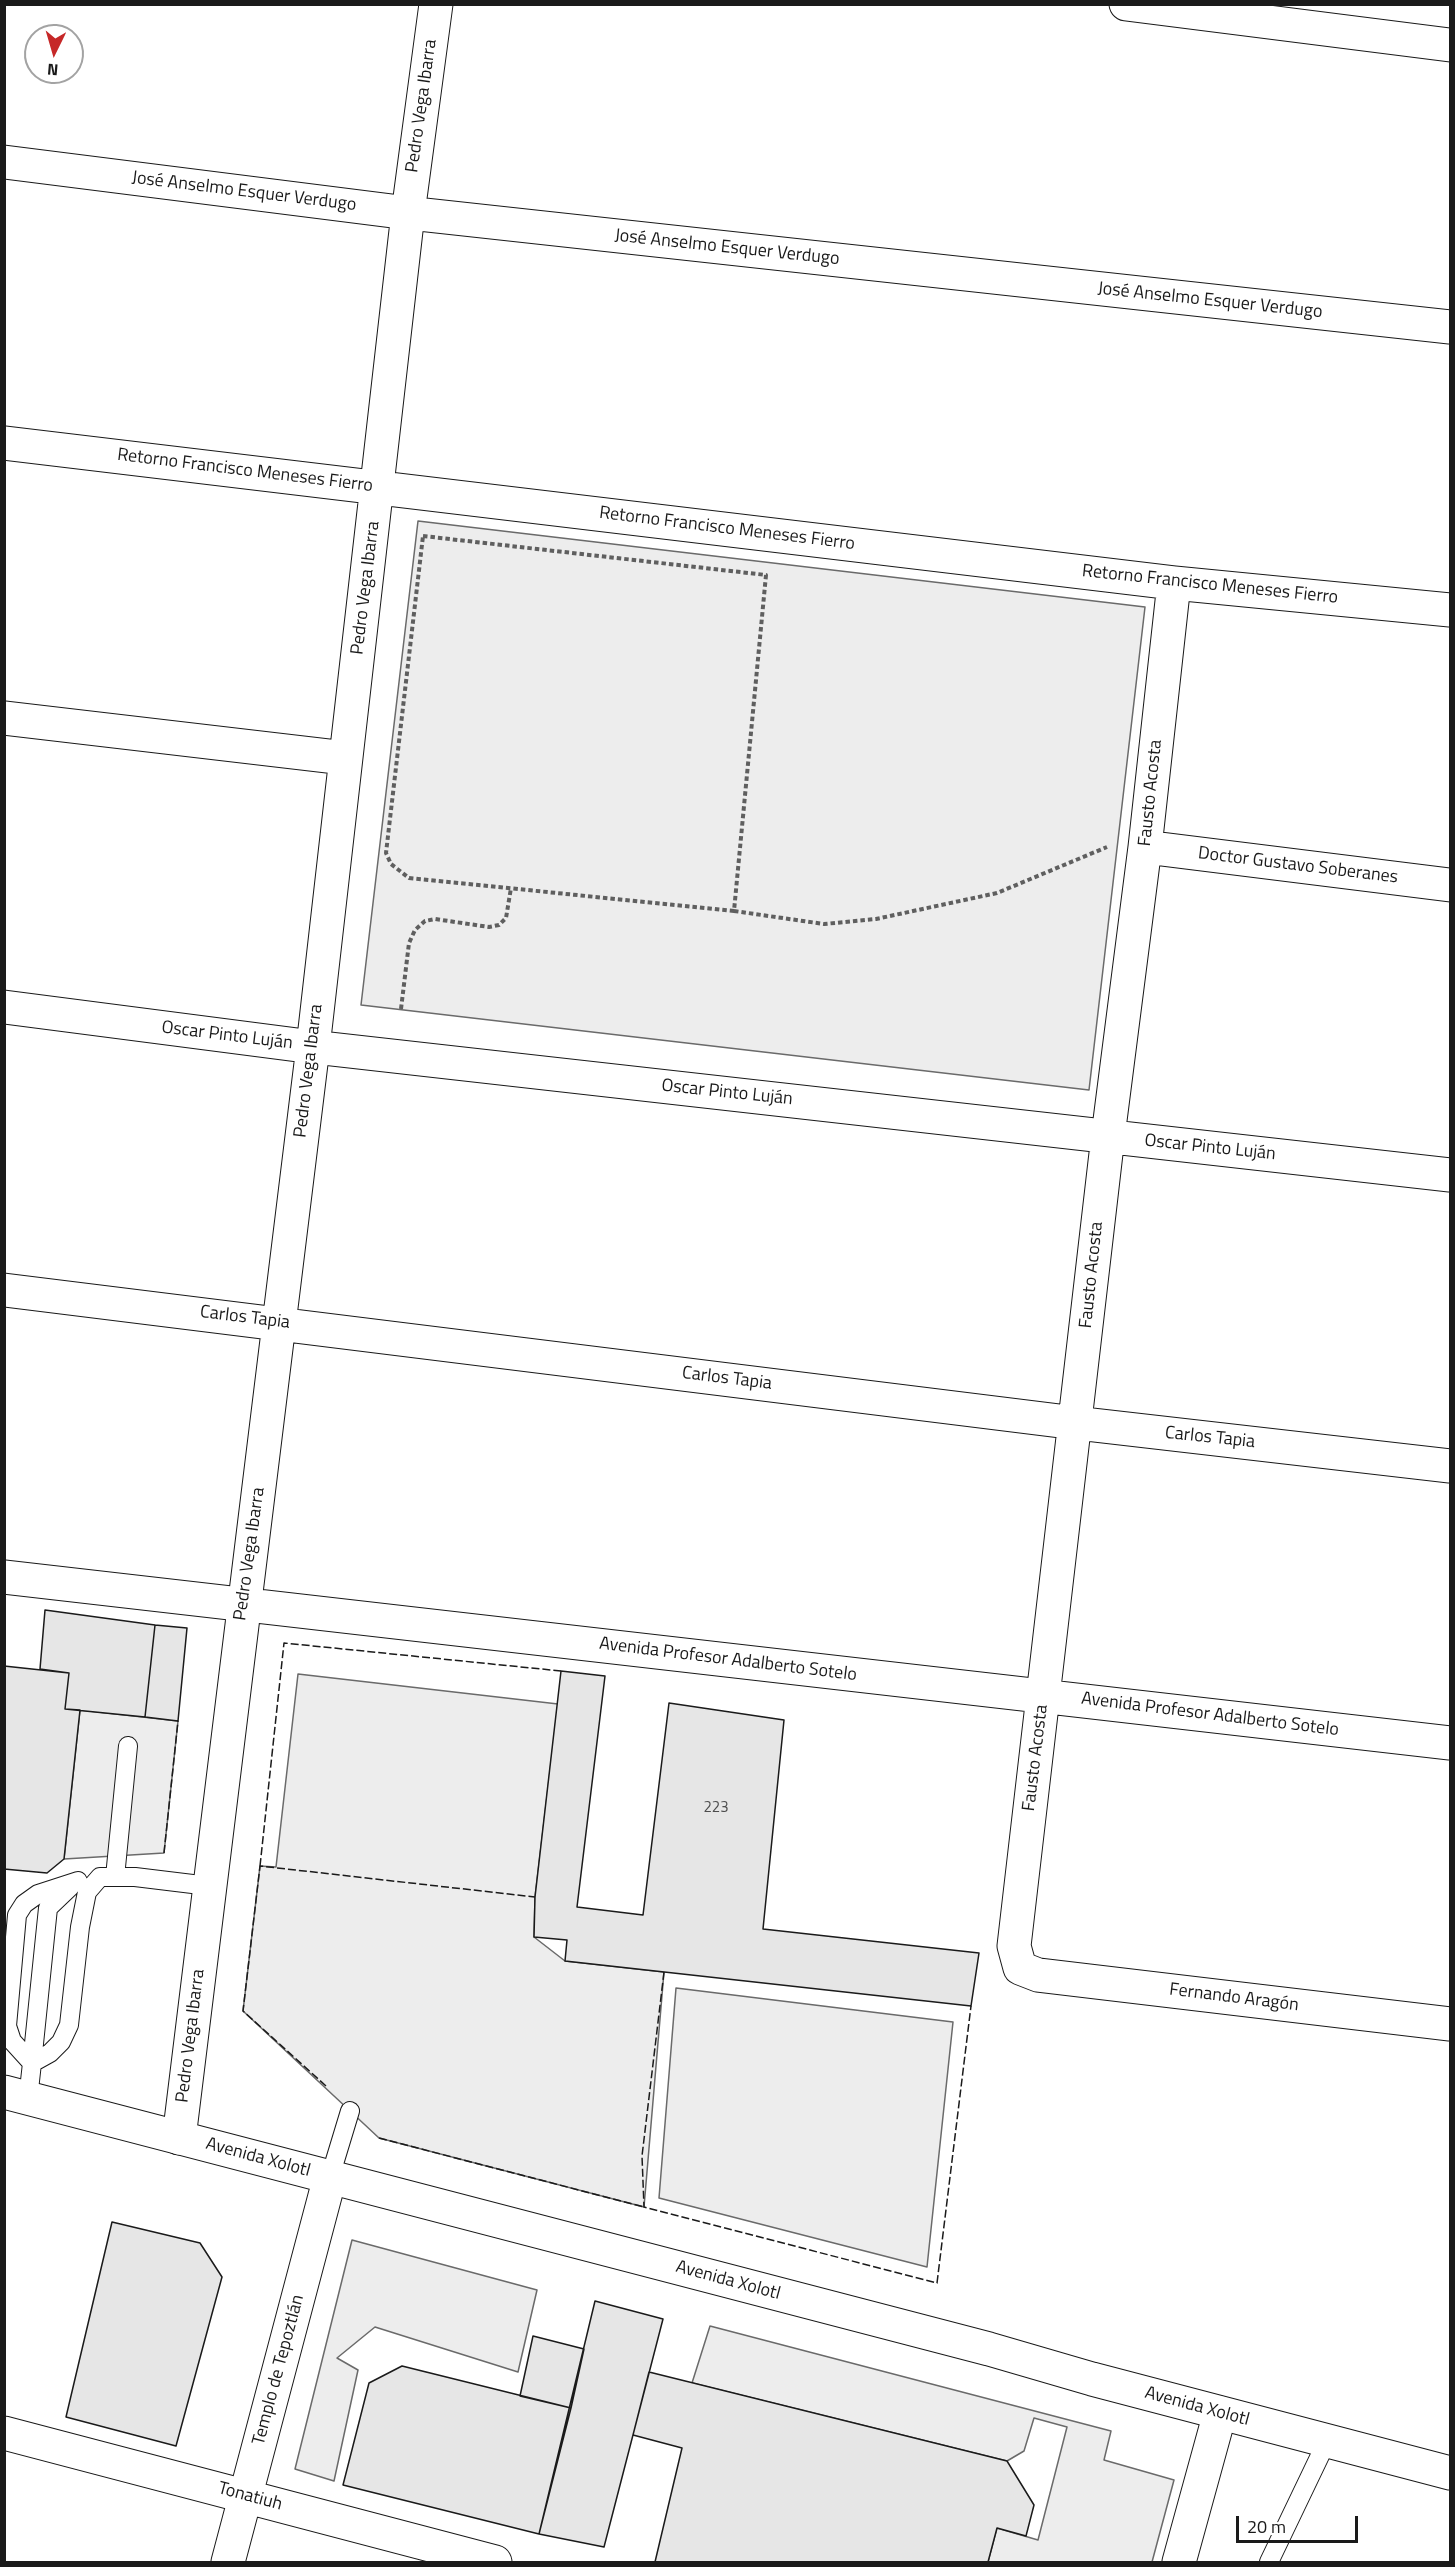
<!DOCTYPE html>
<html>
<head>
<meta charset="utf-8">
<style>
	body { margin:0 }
	#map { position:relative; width:1455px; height:2567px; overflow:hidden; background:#fff; font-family:"Titillium Web",sans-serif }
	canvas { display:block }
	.frame { position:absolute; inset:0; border:6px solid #1a1a1a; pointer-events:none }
	.north { position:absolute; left:24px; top:24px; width:60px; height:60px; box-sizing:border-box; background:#fff; border:2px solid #a3a3a3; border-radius:50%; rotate:185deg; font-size:16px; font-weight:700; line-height:24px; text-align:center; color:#1a1a1a }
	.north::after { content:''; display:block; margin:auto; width:21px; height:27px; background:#c62828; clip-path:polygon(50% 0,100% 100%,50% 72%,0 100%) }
	.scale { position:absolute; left:1236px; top:2516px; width:122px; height:27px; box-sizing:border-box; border:3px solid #1a1a1a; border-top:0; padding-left:8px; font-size:18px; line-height:21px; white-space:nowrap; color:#1a1a1a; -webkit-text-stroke:4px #fff; paint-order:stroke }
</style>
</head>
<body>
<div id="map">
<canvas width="1455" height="2567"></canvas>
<div class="frame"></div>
<div class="north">N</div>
<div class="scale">20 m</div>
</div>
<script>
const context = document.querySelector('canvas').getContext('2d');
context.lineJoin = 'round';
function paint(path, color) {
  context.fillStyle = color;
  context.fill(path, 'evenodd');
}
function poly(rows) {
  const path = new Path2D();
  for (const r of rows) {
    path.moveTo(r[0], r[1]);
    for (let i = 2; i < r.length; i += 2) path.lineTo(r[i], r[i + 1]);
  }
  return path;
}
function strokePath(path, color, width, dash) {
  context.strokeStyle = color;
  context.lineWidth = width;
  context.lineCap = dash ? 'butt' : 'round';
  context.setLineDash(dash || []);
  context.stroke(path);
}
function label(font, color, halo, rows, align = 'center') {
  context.font = font + ' "Titillium Web",sans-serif';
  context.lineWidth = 4.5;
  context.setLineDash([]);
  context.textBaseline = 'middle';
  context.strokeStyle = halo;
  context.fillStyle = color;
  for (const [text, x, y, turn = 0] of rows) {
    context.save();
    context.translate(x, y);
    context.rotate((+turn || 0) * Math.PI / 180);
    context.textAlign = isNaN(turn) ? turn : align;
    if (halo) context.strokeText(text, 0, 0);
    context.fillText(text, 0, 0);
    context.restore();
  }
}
const built = poly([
	[418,521,1145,607,1089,1090,361,1005,418,521],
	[298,1674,558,1704,535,1897,534,1937,565,1961,664,1972,644,2207,379,2138,243,2011,260,1866,276,1867,298,1674],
	[80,1710,178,1721,164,1853,64,1859,80,1710],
	[676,1988,953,2022,927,2267,659,2198,676,1988],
	[352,2240,537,2290,518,2372,375,2327,337,2358,358,2370,334,2481,295,2469,352,2240],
	[710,2326,1111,2431,1104,2460,1174,2480,1152,2562,988,2562,997,2528,1038,2540,1067,2427,1034,2418,1024,2451,1007,2461,692,2383,710,2326]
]);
const building = poly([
	[45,1610,155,1625,145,1717,65,1709,69,1673,40,1669,45,1610],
	[155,1625,187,1628,178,1721,145,1717,155,1625],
	[4,1666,69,1673,65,1709,80,1710,64,1859,47,1873,4,1869,4,1666],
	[561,1671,605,1676,577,1907,643,1915,669,1703,784,1720,763,1929,979,1953,971,2006,565,1961,567,1940,534,1937,535,1897,561,1671],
	[112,2222,200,2243,222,2277,176,2446,66,2417,112,2222],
	[595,2301,663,2319,604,2547,539,2534,595,2301],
	[533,2336,584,2349,571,2408,520,2396,533,2336],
	[402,2366,571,2408,539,2534,343,2485,369,2383,402,2366],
	[649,2372,1007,2461,1034,2505,1026,2536,997,2528,988,2562,655,2562,682,2448,633,2435,649,2372]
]);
const path = poly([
	[423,536,766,575,734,911,409,878,391,864,386,853,423,536],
	[734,911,824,924,876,919,997,893,1107,847],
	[401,1009,409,943,415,930,425,921,435,919,489,927,499,925,506,918,511,888]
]);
const lane = poly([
	[115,1877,128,1746],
	[32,2063,12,2041,7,2026,17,1915,24,1904,38,1894,78,1881],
	[32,2063,48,1908,70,1887],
	[28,2099,32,2063,50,2053,61,2042,69,2025,80,1927,87,1892,100,1877,135,1877,209,1886],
	[330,2177,350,2111],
	[1269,2562,1327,2441]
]);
const street = poly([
	[1126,4,1450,45],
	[4,162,408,213,1450,327],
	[4,443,1174,583,1450,610],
	[1174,583,1145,847,1108,1136,1014,1946,1020,1968,1038,1975,1450,2024],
	[4,718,345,758],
	[1145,847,1450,885],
	[4,1007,313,1047,1450,1175],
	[4,1290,1076,1423,1450,1466],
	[4,1577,1450,1743],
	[179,2138,313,1047,408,213,436,4],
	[4,2433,495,2562],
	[228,2562,330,2177],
	[1179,2562,1220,2413]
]);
const secondary = poly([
	[4,2092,989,2349,1092,2379,1450,2473]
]);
const fence = poly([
	[164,1853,178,1721],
	[260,1866,284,1643,561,1671],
	[664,1972,642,2156,644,2207,937,2283,971,2006],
	[326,2086,243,2011,260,1866,535,1897],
	[379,2138,644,2207]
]);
const numberNames = [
	["223",716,1808]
];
const streetNames = [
	["Pedro Vega Ibarra",422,106,-82],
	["José Anselmo Esquer Verdugo",244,192,7],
	["José Anselmo Esquer Verdugo",727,248,6],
	["José Anselmo Esquer Verdugo",1210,301,6],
	["Retorno Francisco Meneses Fierro",245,471,7],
	["Retorno Francisco Meneses Fierro",727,529,7],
	["Retorno Francisco Meneses Fierro",1210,585,6],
	["Pedro Vega Ibarra",366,588,-83],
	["Fausto Acosta",1151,793,-84],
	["Doctor Gustavo Soberanes",1298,866,7],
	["Oscar Pinto Luján",227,1036,7],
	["Pedro Vega Ibarra",309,1071,-83],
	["Oscar Pinto Luján",727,1093,6],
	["Oscar Pinto Luján",1210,1148,6],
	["Fausto Acosta",1092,1275,-84],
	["Carlos Tapia",245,1318,7],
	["Carlos Tapia",727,1379,7],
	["Carlos Tapia",1210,1438,6],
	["Pedro Vega Ibarra",250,1554,-82],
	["Avenida Profesor Adalberto Sotelo",728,1660,7],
	["Avenida Profesor Adalberto Sotelo",1210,1715,7],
	["Fausto Acosta",1036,1758,-83],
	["Fernando Aragón",1234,1998,7],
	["Pedro Vega Ibarra",191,2036,-83],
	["Avenida Xolotl",258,2158,15],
	["Avenida Xolotl",728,2281,15],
	["Templo de Tepoztlán",279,2370,-75],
	["Avenida Xolotl",1197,2407,15],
	["Tonatiuh",250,2497,15]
];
paint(built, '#ededed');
strokePath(built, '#6a6a6a', 1.5);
paint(building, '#e6e6e6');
strokePath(building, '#1a1a1a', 1.5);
strokePath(lane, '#1a1a1a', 20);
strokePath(street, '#1a1a1a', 35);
strokePath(secondary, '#1a1a1a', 35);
strokePath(path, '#5f5f5f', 4, [4.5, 3]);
strokePath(lane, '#fff', 18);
strokePath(street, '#fff', 33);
strokePath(secondary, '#fff', 33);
strokePath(fence, '#1a1a1a', 1.5, [8, 3]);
label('15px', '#4d4d4d', null, numberNames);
label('18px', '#1a1a1a', '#fff', streetNames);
</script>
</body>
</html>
